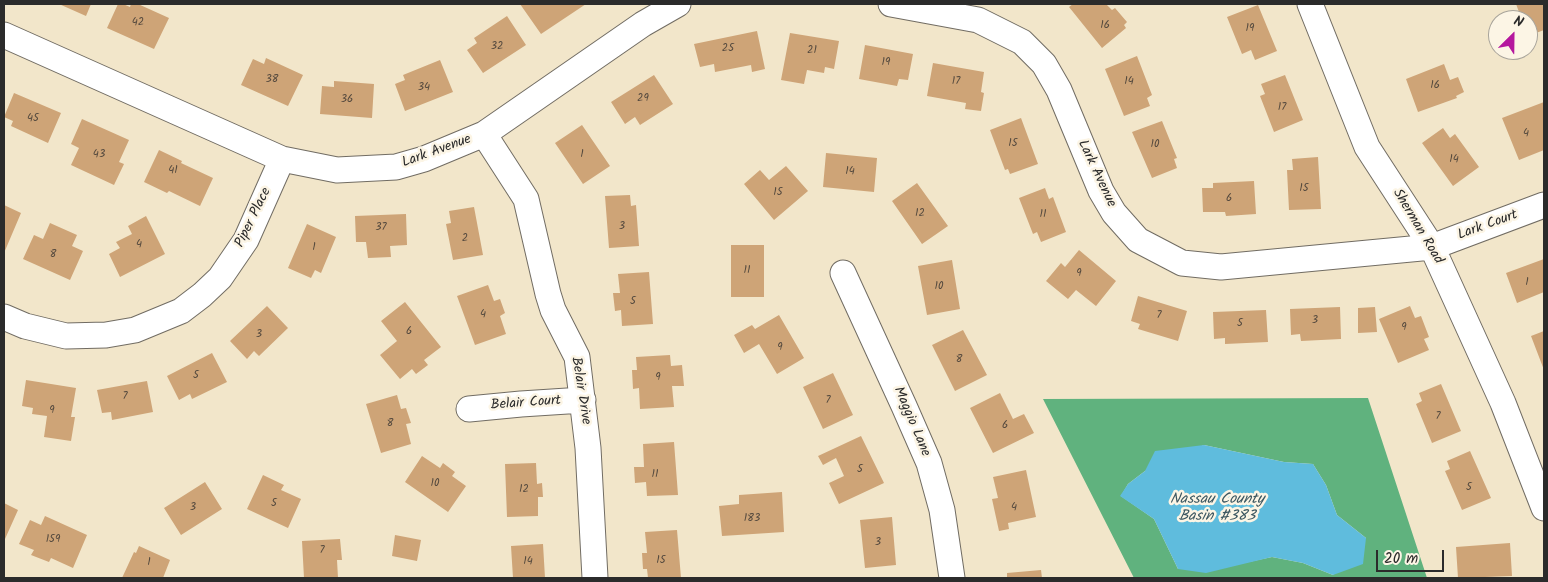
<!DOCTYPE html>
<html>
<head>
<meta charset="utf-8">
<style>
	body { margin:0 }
	#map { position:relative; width:1548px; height:582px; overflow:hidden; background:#f2e6ca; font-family:Kalam,sans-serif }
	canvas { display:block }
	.frame { position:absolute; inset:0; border:5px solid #2b2b2b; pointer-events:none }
	.north { position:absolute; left:1488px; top:10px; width:50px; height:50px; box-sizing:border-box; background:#fcf5e5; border:1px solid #a8a49b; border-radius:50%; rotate:23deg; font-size:14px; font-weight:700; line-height:20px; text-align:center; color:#2b2b2b }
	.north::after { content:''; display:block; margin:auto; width:18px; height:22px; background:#b5179e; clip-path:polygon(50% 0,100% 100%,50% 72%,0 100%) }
	.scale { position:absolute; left:1376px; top:550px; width:68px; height:22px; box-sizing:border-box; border:2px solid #2b2b2b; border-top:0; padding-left:6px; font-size:15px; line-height:18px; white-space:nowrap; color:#2b2b2b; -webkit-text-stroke:4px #fcf5e5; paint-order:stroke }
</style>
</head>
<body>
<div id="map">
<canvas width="1548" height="582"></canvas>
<div class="frame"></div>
<div class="north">N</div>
<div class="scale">20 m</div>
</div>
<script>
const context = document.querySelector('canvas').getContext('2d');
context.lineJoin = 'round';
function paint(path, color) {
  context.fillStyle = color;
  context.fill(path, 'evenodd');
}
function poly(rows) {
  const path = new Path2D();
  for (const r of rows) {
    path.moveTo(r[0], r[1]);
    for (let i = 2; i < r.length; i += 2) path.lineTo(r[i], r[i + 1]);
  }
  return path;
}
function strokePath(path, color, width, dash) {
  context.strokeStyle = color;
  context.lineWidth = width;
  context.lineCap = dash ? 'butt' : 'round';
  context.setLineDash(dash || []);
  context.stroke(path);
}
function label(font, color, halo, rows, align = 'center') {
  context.font = font + ' Kalam,sans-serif';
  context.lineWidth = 5;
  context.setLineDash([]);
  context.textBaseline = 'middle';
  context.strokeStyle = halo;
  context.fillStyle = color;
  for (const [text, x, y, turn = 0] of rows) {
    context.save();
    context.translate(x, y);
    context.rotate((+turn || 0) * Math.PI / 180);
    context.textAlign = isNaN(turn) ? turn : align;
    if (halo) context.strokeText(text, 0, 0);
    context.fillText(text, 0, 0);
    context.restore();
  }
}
const forest = poly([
	[1368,398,1427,578,1134,578,1043,399],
	[1204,445,1284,462,1313,464,1326,485,1337,515,1366,538,1333,575,1303,563,1272,557,1244,563,1178,569,1154,519,1121,496,1128,484,1145,471]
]);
const water = poly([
	[1204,445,1284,462,1313,464,1326,485,1337,515,1366,538,1363,564,1333,575,1303,563,1272,557,1206,573,1178,569,1154,519,1120,496,1128,484,1145,471,1155,451]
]);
const building = poly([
	[59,4,91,4,86,16],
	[118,4,123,4,130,7,131,4,138,4,169,18,154,49,107,28],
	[520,4,586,4,541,34],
	[1073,4,1106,4,1112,10,1115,8,1127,22,1124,25,1126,28,1102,48,1069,7],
	[1516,4,1544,4,1544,30,1528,36,1528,20,1522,20],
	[1258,5,1277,51,1255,60,1251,50,1242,54,1227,17],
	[507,16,526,45,483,73,467,50,477,43,474,38],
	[757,31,765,69,752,72,751,65,715,72,714,64,700,67,694,44],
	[790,33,839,41,834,69,825,67,824,73,807,70,804,84,781,80],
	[865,45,913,54,908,80,899,79,897,86,859,79],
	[1137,56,1152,95,1147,98,1150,106,1124,116,1105,69],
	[266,58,303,75,288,106,241,85,253,59,264,64],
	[440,60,453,92,405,111,395,84,405,80,403,75],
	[933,63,984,72,981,92,984,93,981,111,965,109,966,103,927,96],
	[1444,64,1450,80,1458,77,1464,92,1456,96,1457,98,1418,112,1406,79],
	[654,75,673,104,640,125,635,117,625,124,611,102],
	[1285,75,1303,120,1274,132,1260,96,1265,94,1261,84],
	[334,81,374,84,372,118,320,114,322,86,334,87],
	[14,93,61,113,48,143,11,126,13,121,4,117],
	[1544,102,1544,150,1519,160,1502,118],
	[1021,118,1038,164,1010,174,1008,169,1005,170,990,130],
	[82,119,129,140,119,162,124,164,114,185,71,165,79,148,71,144],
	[1162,121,1177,158,1174,159,1177,168,1152,178,1132,132],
	[582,125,610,166,583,184,555,143],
	[1443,128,1450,138,1455,134,1479,167,1453,186,1422,143],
	[159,150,182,161,181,163,213,178,200,206,169,191,167,193,144,182],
	[826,153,877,158,874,192,823,187],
	[1318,157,1321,209,1289,210,1287,170,1293,170,1292,159],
	[786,166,808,191,774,220,744,184,760,170,769,180],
	[1254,181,1256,214,1226,216,1225,212,1203,212,1202,188,1213,188,1213,183],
	[917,183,948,226,922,244,892,201],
	[1045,188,1049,199,1053,197,1066,232,1041,242,1037,232,1033,234,1019,198],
	[630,195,631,206,636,205,639,246,609,248,605,196],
	[4,205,21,213,4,253],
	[474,207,483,255,453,260,446,224,451,223,449,211],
	[406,214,407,245,390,246,391,257,368,258,366,242,356,242,355,216],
	[146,216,165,254,120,277,109,254,120,248,116,242,132,234,128,226],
	[50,223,77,235,72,246,83,251,70,280,23,259,34,235,43,239],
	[307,224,336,237,321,273,315,270,311,278,288,268],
	[731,245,764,245,764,297,731,297],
	[1079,250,1116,281,1096,306,1076,290,1068,299,1046,281,1061,263,1065,267],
	[1544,259,1544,292,1517,303,1506,273],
	[952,260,960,309,927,315,918,266],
	[649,272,653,324,622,326,621,310,615,311,613,293,620,293,618,274],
	[488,285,494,301,500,299,505,313,500,316,506,334,475,345,457,296],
	[1138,296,1187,311,1178,341,1138,329,1140,324,1131,321],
	[405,302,441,347,424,360,428,365,416,374,412,369,400,379,380,355,397,341,381,321],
	[267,306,288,328,259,356,254,351,247,359,230,341],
	[1410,306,1415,318,1421,316,1429,337,1424,339,1429,350,1398,363,1379,319],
	[1340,307,1341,339,1301,341,1300,334,1291,335,1290,309],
	[1375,307,1377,332,1358,333,1358,308],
	[1266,310,1268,342,1225,344,1225,338,1214,339,1213,312],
	[779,315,804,358,777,374,759,344,744,353,734,335,752,325,755,329],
	[963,330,987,375,955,391,932,345],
	[1544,331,1544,370,1531,336],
	[212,353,227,382,192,399,190,394,179,400,167,376],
	[670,355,671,366,682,365,684,386,672,386,674,407,640,409,639,388,633,389,632,370,637,370,636,357],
	[833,373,853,415,823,429,803,387],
	[26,380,76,388,71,417,75,417,71,441,44,437,47,416,32,414,33,408,22,406],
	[147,381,153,412,112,420,111,412,102,413,97,390],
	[1441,384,1461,431,1432,443,1416,404,1422,401,1419,393],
	[1000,393,1013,419,1024,414,1034,433,993,453,970,408],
	[397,395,401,409,406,408,411,423,406,424,411,444,381,453,366,404],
	[861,436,884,483,839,504,829,483,844,476,836,458,823,465,818,456],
	[674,442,678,495,647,496,646,482,635,483,634,467,644,467,643,444],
	[1470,451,1491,498,1462,510,1445,471,1450,469,1447,461],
	[422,456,440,468,443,463,455,472,452,476,466,486,448,512,405,482],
	[536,463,537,484,542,483,543,497,538,497,538,516,507,517,505,464],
	[1026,470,1036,517,1008,523,1009,529,999,531,992,499,998,498,993,477],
	[263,475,284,485,281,490,301,499,288,528,247,509],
	[205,482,222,509,181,535,164,508],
	[782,492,784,532,722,536,719,506,739,504,739,495],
	[4,503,18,510,5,539,4,538],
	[45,516,87,535,73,568,51,558,49,562,31,555,34,550,19,544,30,520,41,525],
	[892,517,896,565,865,568,860,520],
	[677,530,681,578,648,578,647,569,643,569,642,553,647,553,645,532],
	[395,535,421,540,417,561,392,556],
	[340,539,342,560,337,560,338,578,304,578,302,541],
	[1510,543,1512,576,1458,578,1456,547],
	[543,544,545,578,513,578,511,546],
	[139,546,170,560,163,578,122,578,134,552,136,553],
	[1041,570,1042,578,1007,578,1007,573]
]);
const minor = poly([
	[891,4,978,20,1022,42,1044,64,1059,90,1101,191,1114,213,1138,240,1182,263,1221,267,1432,247,1544,205],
	[1310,4,1367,147,1432,247,1503,403,1544,508],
	[4,35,282,159,337,170,396,167,424,159,484,134,643,24,678,4],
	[484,134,526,199,548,294,553,310,577,357,588,448,595,578],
	[843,273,904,406,929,463,942,510,952,578],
	[4,317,25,326,66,336,106,335,135,330,181,311,202,295,220,278,246,240,282,159],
	[469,409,521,404,583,400]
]);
const numberNames = [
	["42",138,23],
	["16",1105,26],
	["19",1250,29],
	["32",497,47],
	["25",728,49],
	["21",812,51],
	["19",886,63],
	["38",272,80],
	["17",956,82],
	["14",1129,82],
	["16",1435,86],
	["34",424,88],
	["29",643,99],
	["36",347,100],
	["17",1282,108],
	["45",33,119],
	["4",1526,134],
	["15",1013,144],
	["10",1155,145],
	["43",99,155],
	["1",582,155],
	["14",1454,160],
	["41",173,171],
	["14",850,172],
	["15",1304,189],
	["15",778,193],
	["6",1229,199],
	["12",920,214],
	["11",1043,215],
	["3",622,227],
	["37",381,228],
	["2",465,239],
	["4",139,245],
	["1",314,248],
	["8",53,255],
	["11",747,271],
	["9",1079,274],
	["1",1527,283],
	["10",939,287],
	["5",633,302],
	["4",483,315],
	["7",1159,316],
	["3",1315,321],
	["5",1240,324],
	["9",1404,328],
	["6",409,332],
	["3",259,335],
	["9",780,348],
	["8",959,360],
	["5",196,376],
	["9",658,378],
	["7",125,397],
	["7",828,401],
	["9",52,411],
	["7",1438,417],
	["8",390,424],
	["6",1005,426],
	["5",860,470],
	["11",655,475],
	["10",435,484],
	["5",1469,488],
	["12",524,490],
	["5",274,504],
	["3",193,508],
	["4",1014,508],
	["183",752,519],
	["159",53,540],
	["3",878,543],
	["7",322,551],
	["15",661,561],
	["14",528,562],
	["1",149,563]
];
const streetNames = [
	["Lark Avenue",437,152,-20],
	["Lark Avenue",1096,174,65],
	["Piper Place",254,218,-64],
	["Lark Court",1488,226,-20],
	["Sherman Road",1417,227,59],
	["Belair Drive",580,391,81],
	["Belair Court",526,404,-4],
	["Maggio Lane",911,422,67]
];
const waterNames = [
	["Nassau County",1217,500],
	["Basin #383",1217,517]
];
paint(forest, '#60b27e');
paint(water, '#5fbcdd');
paint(building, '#cea477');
strokePath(minor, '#716c63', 27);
strokePath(minor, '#fff', 25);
label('11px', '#54493e', null, numberNames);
label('14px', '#2b2b2b', '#fcf5e5', streetNames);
label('italic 15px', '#3b5660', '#fcf5e5', waterNames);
</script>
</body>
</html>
